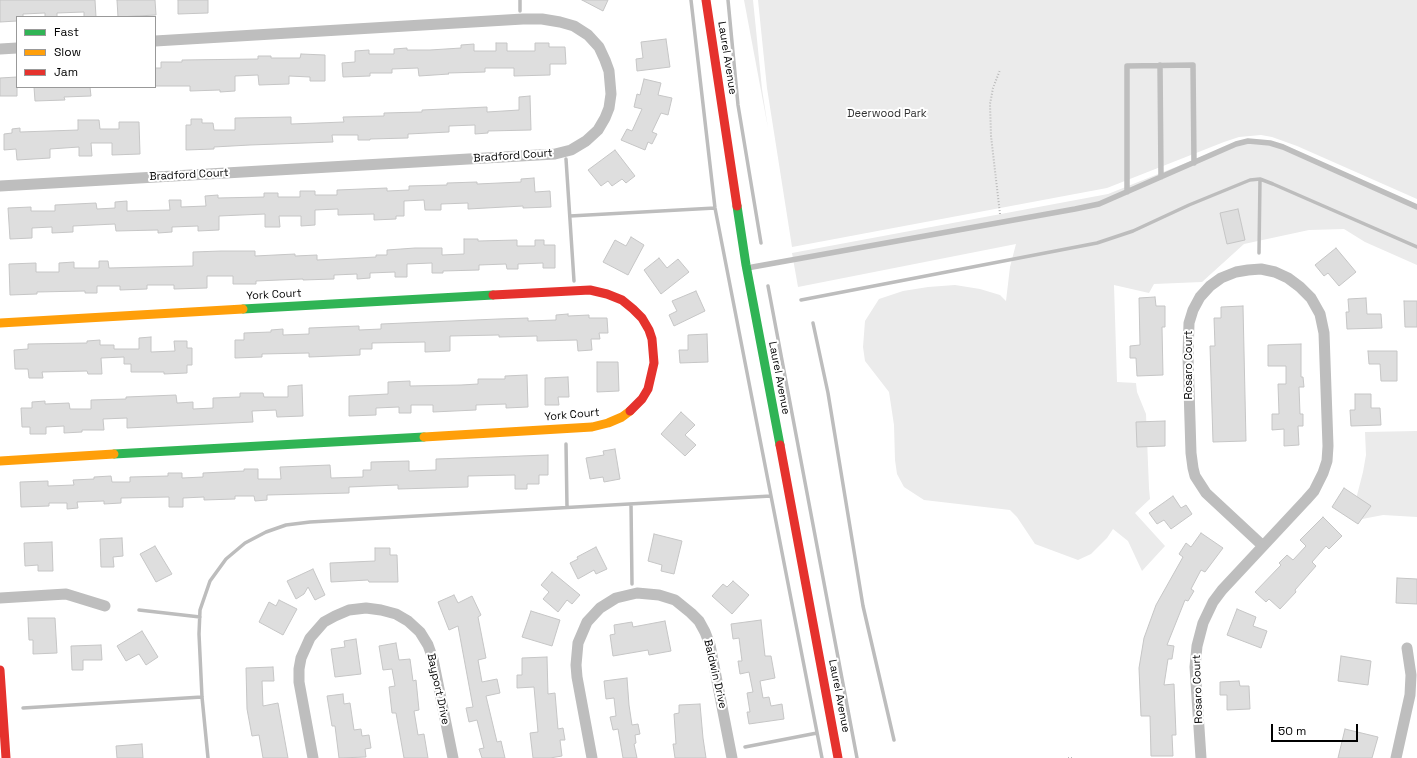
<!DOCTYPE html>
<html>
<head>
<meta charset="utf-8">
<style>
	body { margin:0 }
	#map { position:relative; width:1417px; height:758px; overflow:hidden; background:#fff; font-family:"Space Grotesk",sans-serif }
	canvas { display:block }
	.legend { position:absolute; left:16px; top:16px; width:140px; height:72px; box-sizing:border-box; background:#fff; border:1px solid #999; margin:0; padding:5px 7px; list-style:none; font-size:12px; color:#000 }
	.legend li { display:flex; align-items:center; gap:8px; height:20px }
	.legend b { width:20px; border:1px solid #999 }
	.scale { position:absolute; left:1271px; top:724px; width:87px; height:18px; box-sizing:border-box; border:2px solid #000; border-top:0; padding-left:5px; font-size:12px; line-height:14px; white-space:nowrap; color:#000; -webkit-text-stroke:3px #fff; paint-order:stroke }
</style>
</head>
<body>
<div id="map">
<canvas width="1417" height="758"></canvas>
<ul class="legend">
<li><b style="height:5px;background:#30b455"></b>Fast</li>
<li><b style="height:5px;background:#ff9f0a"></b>Slow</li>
<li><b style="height:5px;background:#e5322d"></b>Jam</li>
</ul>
<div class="scale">50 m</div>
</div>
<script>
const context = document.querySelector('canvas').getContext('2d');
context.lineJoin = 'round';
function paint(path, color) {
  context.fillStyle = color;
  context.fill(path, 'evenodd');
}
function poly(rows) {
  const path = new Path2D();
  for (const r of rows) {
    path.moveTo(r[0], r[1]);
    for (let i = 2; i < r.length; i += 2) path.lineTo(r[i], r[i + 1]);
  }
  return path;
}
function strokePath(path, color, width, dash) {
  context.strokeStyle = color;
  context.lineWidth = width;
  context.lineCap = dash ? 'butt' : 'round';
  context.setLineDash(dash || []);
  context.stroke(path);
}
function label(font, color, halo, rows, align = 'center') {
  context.font = font + ' "Space Grotesk",sans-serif';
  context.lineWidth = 4;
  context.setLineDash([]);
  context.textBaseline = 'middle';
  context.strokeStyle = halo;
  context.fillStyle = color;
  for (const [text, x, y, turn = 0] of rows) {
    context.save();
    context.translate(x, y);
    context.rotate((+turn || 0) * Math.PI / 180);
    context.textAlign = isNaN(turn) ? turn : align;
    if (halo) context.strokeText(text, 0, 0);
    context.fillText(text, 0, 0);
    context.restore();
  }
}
const green = poly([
	[744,0,753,0,762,89,768,128],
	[758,0,1417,0,1417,199,1297,146,1272,137,1261,135,1239,137,1224,142,1107,188,792,247,767,88],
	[1240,143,1271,143,1417,205,1417,265,1365,242,1344,229,1309,230,1244,244,1202,282,1154,284,1149,293,1114,285,1117,382,1136,383,1137,392,1146,414,1149,488,1150,499,1135,513,1165,546,1142,571,1128,541,1113,529,1107,538,1091,554,1078,560,1035,544,1017,517,1010,510,924,500,904,487,897,474,895,460,894,425,889,392,865,361,863,347,865,321,879,299,903,291,928,287,955,285,980,289,1000,295,1006,301,1010,267,1016,244,798,287,792,253,1108,194,1226,147],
	[1417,431,1417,517,1383,515,1362,519,1355,503,1363,472,1366,455,1365,432]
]);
const stream = poly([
	[520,0,520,11],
	[691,0,715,208,822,758],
	[728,0,738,105,761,243],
	[566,159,574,281],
	[570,216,715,208],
	[1259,253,1260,179],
	[768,286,857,758],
	[801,300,1097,243,1133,231,1189,205,1250,180,1260,179,1273,184,1417,247],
	[813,323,828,393,863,606,894,740],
	[566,444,567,507],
	[631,504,632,584],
	[139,610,200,617],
	[23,708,202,697],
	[745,747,817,733],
	[208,758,202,697,199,634,200,610,210,581,226,559,245,543,266,532,286,525,310,522,771,496]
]);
const building = poly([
	[0,0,95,0,96,17,84,17,84,12,57,13,57,17,45,17,45,13,23,14,23,17,17,17,17,21,0,22,0,0],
	[117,0,155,0,156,15,118,17,117,0],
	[178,0,208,0,208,13,178,14,178,0],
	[582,0,608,0,603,11,582,0],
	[666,39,670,67,637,71,636,59,643,58,641,42,666,39],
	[496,43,507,43,507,51,535,51,535,43,549,43,549,47,565,47,566,64,550,64,550,75,514,76,514,68,485,68,485,72,448,73,449,74,419,76,418,68,392,69,392,73,370,73,370,76,343,77,342,63,355,62,355,51,369,50,369,54,394,54,394,49,407,48,407,50,430,50,461,48,461,45,474,44,474,51,496,51,496,43],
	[301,54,325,55,325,81,310,81,310,77,289,76,289,84,259,85,258,75,235,76,235,91,220,92,220,90,190,91,190,86,155,86,155,68,161,68,161,62,182,62,182,60,258,59,258,56,271,56,271,58,300,58,301,54],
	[17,77,17,96,0,96,0,78,17,77],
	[644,79,661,83,658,95,672,98,668,115,661,113,652,132,657,134,652,144,648,142,645,150,621,140,627,129,632,131,642,109,634,107,637,94,640,95,644,79],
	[34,87,90,87,91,96,64,97,65,100,35,101,34,87],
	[530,96,531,130,488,131,488,133,475,134,475,125,449,126,449,132,408,134,408,138,370,139,370,140,358,140,358,135,332,135,333,142,250,145,214,147,214,149,186,150,186,125,191,125,191,119,202,119,202,123,213,123,214,130,235,130,235,118,291,117,291,124,344,122,343,117,384,116,384,113,422,112,422,110,487,107,487,112,519,110,519,97,530,96],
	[78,120,99,120,100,129,119,129,119,122,139,122,140,154,112,155,112,143,91,143,92,156,79,156,79,147,50,149,50,158,17,160,16,149,4,150,4,134,12,133,12,129,20,128,20,132,78,130,78,120],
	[615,150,635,176,626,183,622,179,612,186,608,181,601,186,588,170,615,150],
	[534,178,535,192,550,191,551,207,523,208,523,206,468,209,468,203,441,204,441,210,425,210,424,200,404,201,404,216,396,216,396,219,374,220,374,214,338,215,338,209,315,210,315,225,301,226,301,216,279,216,280,227,265,227,265,214,219,216,219,230,198,231,198,226,172,227,172,232,158,233,158,230,116,231,115,224,73,226,73,232,52,233,52,227,32,228,32,238,10,239,8,208,31,207,31,211,55,211,55,205,96,203,97,209,115,208,115,202,127,201,127,211,170,210,169,200,181,200,181,207,206,206,205,196,218,195,218,198,264,197,264,193,278,193,278,197,300,197,300,191,315,191,315,195,337,195,337,190,387,188,387,191,409,190,409,186,447,185,447,183,477,182,477,184,521,182,521,179,534,178],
	[1238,209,1245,240,1227,244,1220,213,1238,209],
	[631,237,644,245,628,275,603,262,615,240,626,246,631,237],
	[464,239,478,239,478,241,517,240,517,246,535,246,535,240,544,240,544,245,555,245,555,268,543,268,543,263,518,264,518,269,507,269,506,264,479,265,479,270,443,271,443,273,432,273,432,263,407,264,407,277,395,277,395,272,370,273,370,278,357,279,357,274,334,275,334,279,303,280,303,279,256,281,256,284,233,284,233,276,207,276,207,288,174,289,174,285,147,285,147,289,120,290,120,286,97,286,97,293,85,293,85,291,37,292,37,294,10,295,9,264,36,263,36,272,59,272,59,263,74,262,74,268,99,268,99,261,108,261,109,268,193,266,193,252,221,251,255,251,255,256,295,254,295,256,317,255,317,260,376,257,376,255,387,255,387,250,415,248,442,248,442,255,464,254,464,239],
	[1336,248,1356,272,1339,286,1328,273,1324,276,1315,265,1336,248],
	[659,258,667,268,678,259,689,272,661,294,644,270,659,258],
	[696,291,705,311,674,326,669,315,677,311,672,301,696,291],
	[1155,297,1156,306,1165,306,1165,327,1162,327,1163,375,1137,376,1136,358,1130,358,1130,346,1140,345,1139,298,1155,297],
	[1366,298,1367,314,1381,314,1382,328,1347,329,1346,312,1349,312,1348,299,1366,298],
	[1404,301,1417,301,1417,327,1405,327,1404,301],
	[1243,306,1246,441,1213,442,1210,346,1215,346,1214,318,1221,318,1221,307,1243,306],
	[568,314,568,316,589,315,589,318,607,318,608,333,599,333,600,339,591,339,592,350,578,351,577,340,537,341,537,336,499,337,499,335,450,336,450,351,425,352,425,342,372,343,372,349,360,349,360,355,309,357,309,353,262,354,262,357,235,358,235,340,244,340,244,333,271,332,271,330,283,329,283,335,309,334,309,328,359,326,359,330,381,329,381,324,498,319,528,318,528,321,556,320,556,315,568,314],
	[707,334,708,362,680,363,679,350,688,350,688,335,707,334],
	[151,337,151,352,175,351,174,341,187,341,187,348,192,348,192,365,187,365,187,373,164,374,164,372,131,372,131,364,124,364,124,357,101,358,102,374,88,374,87,371,42,372,43,378,29,378,28,369,15,369,14,350,28,349,28,344,87,343,87,341,100,340,100,345,114,345,114,349,139,349,139,338,151,337],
	[1301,344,1301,377,1303,377,1304,387,1299,387,1300,414,1303,414,1303,426,1298,426,1299,445,1284,446,1284,429,1272,430,1272,414,1279,414,1278,384,1286,384,1286,366,1268,366,1268,345,1301,344],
	[1368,351,1397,351,1397,381,1381,381,1380,364,1369,364,1368,351],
	[597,362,618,362,619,391,597,392,597,362],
	[527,375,528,407,506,408,506,404,476,405,476,410,433,412,433,405,411,405,411,413,399,413,399,407,376,408,376,415,349,416,349,396,388,394,388,382,410,381,410,386,461,385,478,384,478,379,505,379,505,376,527,375],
	[568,377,569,397,558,397,559,405,545,405,545,378,568,377],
	[302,385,303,416,277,417,276,410,252,411,253,422,127,428,127,418,103,419,104,430,82,430,82,432,64,433,64,426,46,427,46,434,30,434,30,427,22,427,21,408,32,408,32,402,45,401,45,404,69,403,70,409,91,409,91,400,126,399,126,397,176,395,177,403,193,402,193,409,213,408,213,398,240,397,240,393,263,393,264,397,288,397,288,386,302,385],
	[1355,394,1371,394,1371,408,1380,408,1381,425,1351,426,1350,410,1355,410,1355,394],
	[681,412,695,425,685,435,696,445,685,456,661,434,681,412],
	[1165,421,1165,446,1137,447,1136,422,1165,421],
	[615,449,620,479,604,482,603,477,590,479,586,458,604,455,603,451,615,449],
	[548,455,548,475,539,475,539,484,527,484,527,489,515,489,515,475,468,476,468,487,398,489,398,485,349,487,349,493,267,495,267,500,255,501,254,496,235,496,235,499,204,500,204,497,183,498,183,507,169,507,169,497,121,498,121,503,104,504,104,501,77,502,78,508,67,509,67,503,49,503,49,506,21,507,20,482,48,481,48,486,74,485,73,480,94,479,94,477,111,476,112,482,130,482,130,477,168,476,168,473,182,473,182,478,203,477,203,473,244,471,244,469,258,469,258,479,281,479,280,467,330,465,331,478,363,477,363,470,371,470,371,462,409,461,409,471,436,470,436,459,548,455],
	[1344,488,1371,506,1358,524,1332,507,1344,488],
	[1173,496,1181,508,1186,505,1192,514,1171,529,1164,520,1157,524,1149,513,1173,496],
	[1323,517,1342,536,1329,549,1326,546,1312,562,1316,566,1295,590,1296,592,1280,609,1269,599,1266,602,1255,592,1281,565,1279,563,1287,555,1293,560,1306,546,1300,540,1323,517],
	[1201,533,1223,548,1205,572,1201,570,1191,589,1194,591,1188,601,1185,600,1167,645,1174,646,1172,659,1168,659,1164,685,1174,684,1176,735,1172,735,1173,756,1151,756,1150,716,1141,716,1139,668,1144,638,1156,605,1183,557,1179,554,1186,543,1191,547,1201,533],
	[654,534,682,541,674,574,661,571,662,565,648,561,654,534],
	[122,538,123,556,113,557,114,567,101,567,100,539,122,538],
	[52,542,53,571,38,571,38,565,25,566,24,543,52,542],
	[155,546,172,574,156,582,140,554,155,546],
	[596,547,607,569,596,574,594,570,578,579,570,563,578,559,577,557,596,547],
	[375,548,390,548,390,555,397,555,398,582,369,582,368,580,331,582,330,563,375,561,375,548],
	[313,569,325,595,315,600,308,587,304,594,296,599,287,581,313,569],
	[552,572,580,595,572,604,567,600,558,612,543,599,549,592,541,585,552,572],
	[1397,578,1417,579,1417,604,1396,603,1397,578],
	[733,581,749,595,732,614,712,596,723,584,727,587,733,581],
	[454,595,458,603,472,596,481,615,478,617,486,658,478,660,482,682,497,679,500,693,486,696,497,742,501,741,505,758,482,758,479,749,484,748,477,720,469,722,466,708,473,707,458,626,449,630,438,602,454,595],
	[279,600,297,609,283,635,259,622,269,602,276,606,279,600],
	[1237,609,1256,617,1253,626,1267,631,1261,648,1227,635,1237,609],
	[531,611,560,620,552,646,522,637,531,611],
	[28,618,55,618,57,653,33,654,33,640,29,640,28,618],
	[761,620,765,656,771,656,775,678,760,681,763,698,769,697,771,706,782,704,784,719,749,724,747,712,750,712,747,693,753,692,749,672,740,674,738,661,742,661,739,638,733,639,731,624,761,620],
	[665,621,671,651,649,655,648,650,613,656,610,635,615,634,614,625,632,622,633,627,665,621],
	[142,631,158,657,146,665,139,654,126,661,117,646,142,631],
	[356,639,361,674,335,677,331,649,345,647,344,641,356,639],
	[396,643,399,660,410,659,413,681,416,680,419,710,414,711,418,735,424,734,428,758,404,758,396,713,392,713,389,687,395,686,392,669,383,670,379,646,396,643],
	[101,645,102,660,83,660,83,670,72,670,71,646,101,645],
	[1341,656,1371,661,1368,685,1338,681,1341,656],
	[547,657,548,694,555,693,558,729,563,728,565,740,560,740,562,756,550,758,533,758,530,733,538,732,534,687,517,688,517,675,522,675,522,658,547,657],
	[273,667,274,681,262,681,263,706,278,703,288,758,263,758,259,735,252,736,247,709,246,668,273,667],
	[627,678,629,705,632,725,638,724,640,734,635,735,636,743,634,744,637,758,623,758,618,729,613,730,610,717,616,716,614,698,606,699,604,681,627,678],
	[1239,681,1240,686,1249,686,1250,709,1227,710,1227,695,1220,695,1220,682,1239,681],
	[343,694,344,704,350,703,354,730,361,729,362,736,369,735,371,748,365,749,366,757,339,758,335,726,332,726,327,696,343,694],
	[700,704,703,738,706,758,675,758,673,744,676,744,674,714,679,713,679,705,700,704],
	[1345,729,1378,737,1372,758,1338,758,1345,729],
	[142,744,143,758,117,758,116,746,142,744]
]);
const path = poly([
	[1000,214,991,136,990,104,993,88,1000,70],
	[1068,758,1072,758]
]);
const lane = poly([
	[1160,65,1161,177],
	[1127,192,1127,66,1193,65,1194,163],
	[747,268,1075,209,1099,204,1236,144,1248,141,1270,143,1283,147,1417,207]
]);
const street = poly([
	[0,49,17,48],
	[0,186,555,154,571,150,586,141,598,130,605,118,609,108,611,94,609,71,605,60,599,47,588,35,574,26,560,22,542,19,523,19,155,41],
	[0,598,66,594,105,606],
	[313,758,299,682,299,669,301,658,310,638,324,622,335,616,349,610,366,608,381,610,396,614,408,621,420,632,428,645,433,659,453,758],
	[592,758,577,677,576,665,578,643,587,622,600,608,616,598,637,593,659,595,675,600,691,613,699,621,705,632,710,645,732,758],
	[1201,758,1195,667,1197,646,1203,623,1213,602,1222,590,1306,500,1314,491,1323,473,1327,461,1328,446,1324,333,1320,314,1311,298,1300,287,1288,278,1275,272,1261,269,1248,270,1236,272,1221,278,1210,286,1200,297,1193,310,1189,323,1188,356,1191,453,1193,468,1195,476,1206,493,1263,546],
	[1396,758,1410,695,1411,675,1407,648]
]);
const fast = poly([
	[737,206,746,265,780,445],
	[243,309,493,295],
	[114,454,424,437]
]);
const slow = poly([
	[0,323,243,309],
	[424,437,592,427,608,423,622,417,630,411],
	[0,461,114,454]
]);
const jam = poly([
	[706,0,737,206],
	[493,295,590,290,607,294,622,300,633,309,642,318,649,330,652,339,654,363,648,389,642,399,630,411],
	[780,445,838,758],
	[0,670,6,758]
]);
const streetNames = [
	["Laurel Avenue",727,58,81],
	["Bradford Court",513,156,-4],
	["Bradford Court",189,175,-3],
	["York Court",274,295,-3],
	["Rosaro Court",1189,365,-90],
	["Laurel Avenue",779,378,79],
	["York Court",572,415,-5],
	["Baldwin Drive",715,674,77],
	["Bayport Drive",438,689,78],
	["Rosaro Court",1198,689,-92],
	["Laurel Avenue",839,696,79]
];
const parkNames = [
	["Deerwood Park",887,114]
];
paint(green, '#ebebeb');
strokePath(stream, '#bdbdbd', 3.5);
paint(building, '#dedede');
strokePath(building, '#c6c6c6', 1);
strokePath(path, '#b9b9b9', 2, [1, 2]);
strokePath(lane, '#bebebe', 5.5);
strokePath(street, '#bebebe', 11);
strokePath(fast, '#30b455', 9);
strokePath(slow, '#ff9f0a', 9);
strokePath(jam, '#e5322d', 9);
label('11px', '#000', '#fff', streetNames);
label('11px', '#313131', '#fff', parkNames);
</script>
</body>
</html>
